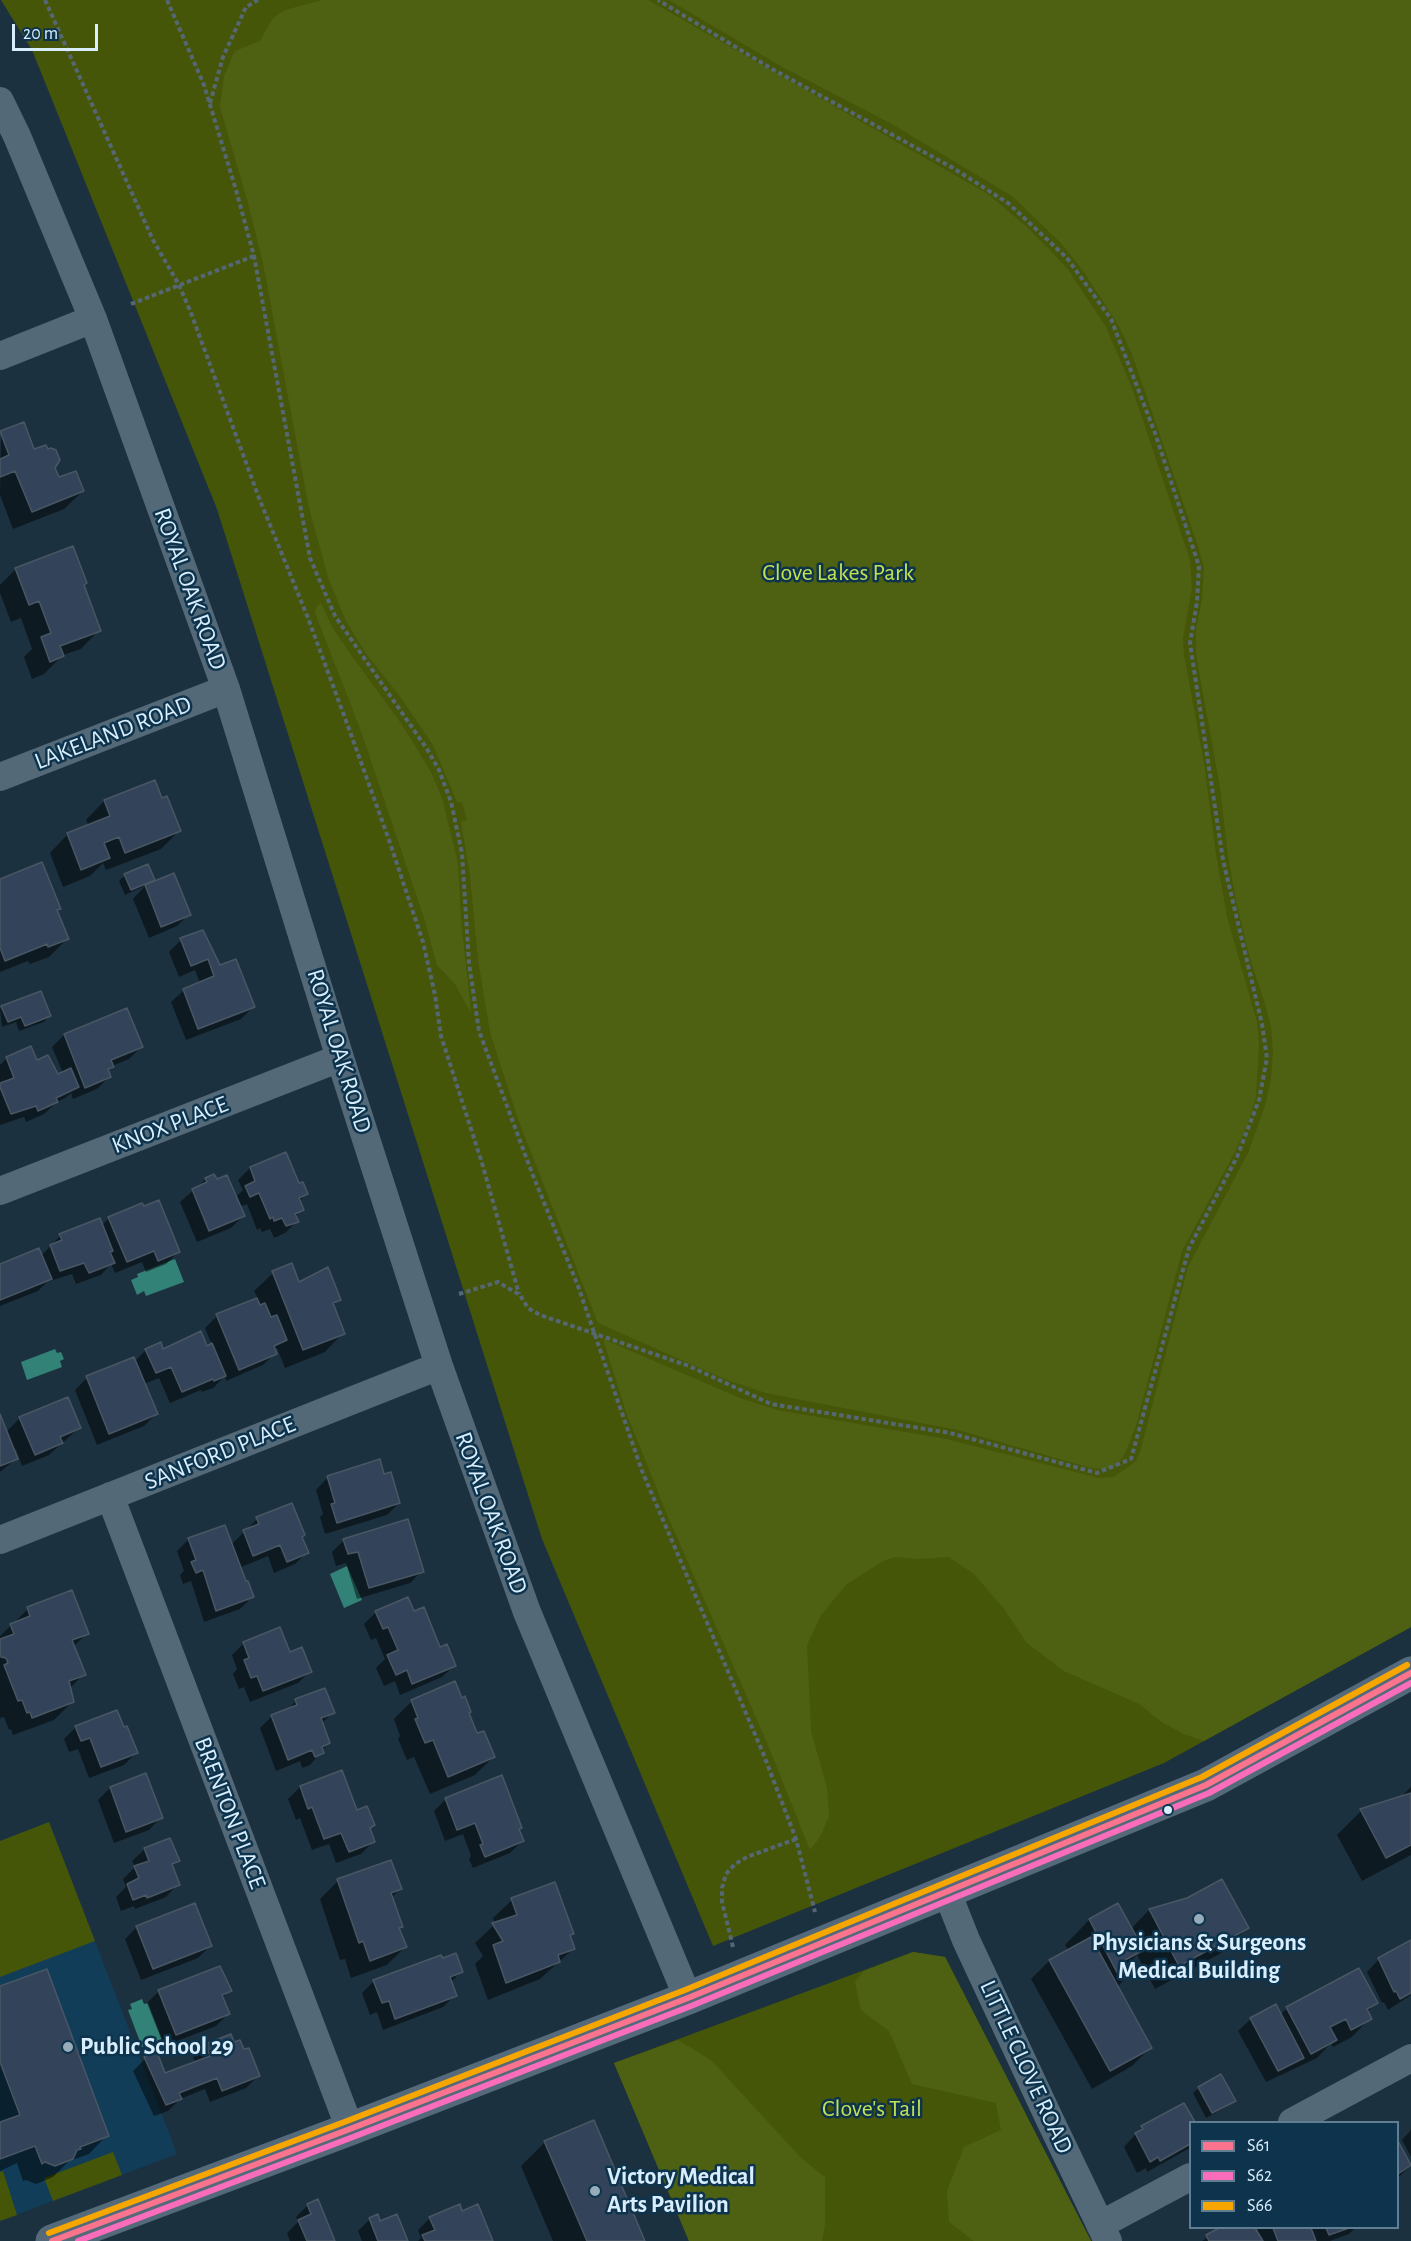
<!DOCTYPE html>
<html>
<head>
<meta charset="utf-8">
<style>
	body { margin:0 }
	#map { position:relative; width:1411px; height:2241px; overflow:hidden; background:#1c313f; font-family:"Alegreya Sans",sans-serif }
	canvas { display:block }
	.legend { position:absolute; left:1189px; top:2121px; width:210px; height:108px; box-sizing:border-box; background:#0e344d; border:2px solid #5f7e93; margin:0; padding:8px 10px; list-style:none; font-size:18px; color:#d9eefd }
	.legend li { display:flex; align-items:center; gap:12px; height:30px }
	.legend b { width:30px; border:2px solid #5f7e93 }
	.scale { position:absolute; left:12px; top:24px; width:86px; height:27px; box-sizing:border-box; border:3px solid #d9eefd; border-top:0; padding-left:8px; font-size:18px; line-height:21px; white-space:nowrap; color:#d9eefd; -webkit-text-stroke:4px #0e344d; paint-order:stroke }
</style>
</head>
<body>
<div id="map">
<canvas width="1411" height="2241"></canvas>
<ul class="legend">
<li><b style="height:8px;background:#fc738d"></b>S61</li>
<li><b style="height:8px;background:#fb6dba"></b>S62</li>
<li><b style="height:8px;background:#f7a600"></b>S66</li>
</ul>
<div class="scale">20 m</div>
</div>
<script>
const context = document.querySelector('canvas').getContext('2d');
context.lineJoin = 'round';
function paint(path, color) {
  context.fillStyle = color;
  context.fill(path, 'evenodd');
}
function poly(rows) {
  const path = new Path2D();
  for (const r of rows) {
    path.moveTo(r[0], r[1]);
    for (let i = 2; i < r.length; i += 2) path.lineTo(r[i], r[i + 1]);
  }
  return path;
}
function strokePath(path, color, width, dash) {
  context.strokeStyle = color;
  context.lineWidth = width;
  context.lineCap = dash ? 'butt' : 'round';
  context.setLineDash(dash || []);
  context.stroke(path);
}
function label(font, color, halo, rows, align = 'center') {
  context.font = font + ' "Alegreya Sans",sans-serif';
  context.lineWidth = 5;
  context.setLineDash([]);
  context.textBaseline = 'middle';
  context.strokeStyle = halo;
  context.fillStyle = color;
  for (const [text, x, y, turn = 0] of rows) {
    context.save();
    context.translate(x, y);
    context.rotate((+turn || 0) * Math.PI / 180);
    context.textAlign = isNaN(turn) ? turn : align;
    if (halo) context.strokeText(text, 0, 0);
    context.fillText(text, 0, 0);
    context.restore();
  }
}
const built = poly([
	[49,1822,177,2154,0,2221,0,1841]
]);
const green = poly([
	[1,0,1411,0,1411,1627,1164,1763,713,1946,542,1539,217,509,32,50],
	[49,1822,95,1941,0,1977,0,1841],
	[913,1952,945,1957,1091,2241,689,2241,614,2063],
	[113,2152,122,2175,53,2201,44,2178],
	[3,2171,17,2215,0,2221,0,2172]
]);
const forest = poly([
	[322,0,648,0,988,194,1027,227,1050,250,1069,271,1106,327,1132,388,1190,560,1192,588,1183,638,1184,655,1204,763,1216,854,1227,917,1257,1022,1259,1044,1256,1097,1248,1123,1235,1152,1182,1251,1136,1426,1124,1456,1116,1466,1103,1469,1091,1468,958,1430,766,1393,727,1380,598,1323,518,1119,490,1032,478,959,470,876,461,822,467,820,462,802,457,802,433,745,399,695,367,655,346,621,329,580,309,508,263,263,248,203,220,107,224,76,235,51,260,41,273,18,285,10],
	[669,0,1411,0,1411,1627,1204,1741,1184,1734,1163,1723,1139,1704,1064,1671,1027,1643,1004,1609,974,1574,949,1557,919,1559,896,1557,883,1561,846,1585,821,1615,807,1645,811,1731,827,1788,829,1816,820,1837,810,1850,768,1745,666,1512,626,1412,603,1339,740,1398,777,1410,946,1439,1099,1478,1114,1477,1136,1461,1141,1449,1188,1267,1248,1153,1265,1106,1271,1079,1273,1052,1271,1027,1265,1004,1249,955,1236,901,1228,856,1220,787,1196,655,1196,629,1202,600,1204,568,1198,546,1132,354,1120,328,1084,272,1062,244,1012,196,892,124,784,68],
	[321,603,332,627,349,652,398,719,414,744,432,774,442,798,458,863,461,918,471,1013,455,984,437,965,425,921,361,731,315,613,316,607],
	[913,1952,945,1957,1091,2241,974,2241,949,2222,947,2191,964,2147,1001,2130,996,2103,912,2084,889,2031,861,2010,855,1982,864,1971],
	[678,2040,711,2060,801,2158,825,2177,825,2225,822,2241,689,2241,614,2063]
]);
const water = poly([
	[175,1259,184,1282,146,1296,144,1291,137,1295,131,1280,138,1277,137,1274],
	[55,1349,57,1353,61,1352,64,1359,60,1361,62,1367,27,1380,21,1362],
	[347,1566,362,1600,344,1608,330,1574],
	[142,1999,144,2004,148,2003,162,2039,142,2047,128,2010,132,2009,130,2004]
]);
const shadow = poly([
	[1,433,34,451,54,468,58,479,83,491,64,509,13,529,0,495],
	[16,569,83,586,99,630,81,649,63,655,44,674,32,679,24,657,32,649,21,618,11,622,0,593,0,585],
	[154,782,161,800,179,831,161,849,106,870,103,863,90,876,63,887,50,853,68,834,89,826,86,820,104,801],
	[125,875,153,880,147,886,189,914,177,926,149,938,133,899,145,886,125,895,119,881],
	[0,880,59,908,56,911,67,939,49,957,30,964,28,961,0,972],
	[203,932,219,967,253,1007,241,1019,186,1040,171,1002,184,990,200,983,195,970,179,977,169,952,181,940],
	[2,1007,49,1016,44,1022,19,1031,16,1022,2,1027,0,1009],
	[127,1010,141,1047,129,1059,112,1066,107,1072,109,1077,97,1089,73,1099,71,1093,65,1098,57,1102,44,1114,26,1122,24,1117,0,1125,0,1065,7,1058,36,1062,57,1076,63,1073,52,1047,64,1035],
	[250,1168,298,1185,306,1194,299,1202,302,1210,295,1217,297,1221,285,1233,274,1238,270,1229,262,1232,260,1228,257,1230,247,1204,239,1207,243,1216,231,1228,197,1242,180,1202,206,1179,235,1198,243,1190,238,1180],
	[109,1218,178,1252,166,1264,146,1272,142,1262,115,1273,111,1264,101,1275,76,1284,72,1274,47,1282,38,1291,0,1306,0,1265,41,1256,60,1236,99,1220,101,1226],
	[291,1265,298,1284,339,1300,332,1306,343,1333,325,1352,285,1368,277,1348,274,1351,275,1353,263,1365,226,1381,225,1376,213,1388,202,1392,201,1390,170,1403,159,1378,144,1384,156,1414,144,1426,97,1445,75,1390,87,1378,135,1361,146,1350,206,1348,212,1345,205,1328,217,1316,258,1299,254,1291,273,1273],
	[0,1417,6,1432,20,1418,79,1428,49,1455,22,1466,16,1449,13,1450,16,1459,0,1472],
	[383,1476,399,1503,387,1515,325,1534,320,1517,323,1514,316,1490,328,1477],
	[257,1519,301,1538,307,1552,295,1564,274,1573,268,1556,239,1568,253,1596,240,1609,204,1622,191,1581,183,1584,180,1575,184,1571,177,1551,189,1539,231,1545],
	[344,1540,422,1571,410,1583,357,1599,346,1563,336,1566,332,1552],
	[28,1609,87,1633,73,1647,84,1674,70,1688,73,1701,54,1720,13,1735,11,1729,9,1730,4,1717,0,1718,0,1636],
	[376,1612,413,1613,439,1649,455,1665,442,1677,400,1695,395,1681,384,1686,376,1668,385,1659,376,1638,371,1640,364,1624],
	[244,1643,289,1654,310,1671,298,1683,250,1702,244,1687,239,1689,233,1674,237,1669,232,1655],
	[296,1701,333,1712,321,1724,329,1743,310,1765,302,1768,300,1761,276,1771,260,1728,272,1716,286,1711],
	[412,1701,467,1714,477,1735,493,1757,475,1775,430,1794,414,1757,407,1760,398,1739,400,1736,394,1719],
	[76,1727,123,1728,136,1753,124,1765,89,1778,78,1749,69,1752,64,1739],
	[145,1775,161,1817,149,1830,114,1843,98,1800,110,1788],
	[300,1787,356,1812,369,1829,373,1842,361,1854,336,1863,329,1844,312,1850,300,1818,296,1820,288,1799],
	[1411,1787,1411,1855,1362,1881,1337,1835,1361,1811,1401,1797],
	[446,1799,518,1830,522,1841,510,1853,473,1868,469,1859,471,1856,463,1834,445,1841,434,1811],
	[169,1840,178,1861,171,1867,178,1884,166,1897,135,1909,134,1906,121,1911,116,1897,126,1887,123,1879,135,1867,132,1861,145,1849],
	[338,1881,400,1889,391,1898,402,1927,398,1930,405,1947,387,1965,351,1978,345,1959,340,1960,320,1899],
	[554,1884,572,1933,569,1937,573,1949,540,1979,488,2000,475,1964,483,1956,475,1943,495,1924,493,1918,512,1900],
	[1118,1905,1131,1929,1149,1910,1169,1906,1247,1928,1223,1952,1155,1989,1137,1955,1126,1966,1131,1973,1117,1987,1150,2048,1132,2066,1092,2089,1031,1979,1049,1961,1068,1950,1065,1945,1089,1920],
	[137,1927,210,1946,198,1958,141,1980,125,1939],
	[1411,1942,1411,1995,1388,2010,1384,2002,1382,2003,1367,1972,1379,1959],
	[461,1972,450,1983,455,1995,443,2007,383,2030,377,2012,370,2015,362,1993,374,1981],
	[0,1988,107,2135,89,2154,69,2161,53,2177,36,2184,26,2180,23,2181,17,2163,0,2171],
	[159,1991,230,1991,222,1998,228,2014,216,2026,164,2046,147,2003],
	[1376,2003,1367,2012,1370,2018,1352,2037,1333,2047,1331,2043,1317,2058,1266,2082,1238,2031,1251,2019,1275,2006,1280,2015,1287,2008],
	[233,2044,258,2076,246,2088,210,2102,205,2089,180,2099,168,2111,154,2116,133,2071,145,2059,164,2075,196,2063,193,2057,206,2045],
	[1199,2088,1234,2100,1228,2106,1206,2118,1193,2093],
	[1184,2105,1193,2122,1190,2122,1190,2148,1147,2172,1146,2168,1137,2173,1124,2147,1142,2127],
	[1411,2128,1411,2157,1402,2140,1410,2131],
	[545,2142,643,2241,553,2241,521,2166],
	[1398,2144,1410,2166,1398,2178],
	[308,2205,333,2241,290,2241,287,2233,298,2222,296,2217],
	[462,2213,492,2241,418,2241,421,2238,418,2230,430,2218],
	[370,2219,379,2223,406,2241,362,2241,358,2231],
	[1222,2228,1253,2228,1257,2234,1259,2234,1257,2228,1355,2228,1349,2234,1330,2241,1202,2241]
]);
const building = poly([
	[24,422,34,449,46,445,48,449,51,448,56,450,60,460,55,468,59,477,76,471,84,491,32,512,15,471,0,477,0,459,9,455,0,431,24,422],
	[73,546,87,583,84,585,101,631,60,646,64,656,50,662,41,637,51,633,39,601,29,605,15,568,73,546],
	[155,780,162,798,167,796,181,831,125,853,119,837,111,840,104,843,110,858,81,870,67,833,110,816,104,800,155,780],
	[42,862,61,909,57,910,69,939,48,947,47,944,5,961,0,948,0,879,42,862],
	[148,864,155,880,131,890,124,874,148,864],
	[174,873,191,915,161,927,145,885,174,873],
	[203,930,220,965,236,959,255,1007,198,1029,183,989,214,976,208,959,191,966,180,938,203,930],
	[41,991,51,1016,25,1026,21,1017,8,1022,1,1006,41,991],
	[127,1008,143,1047,111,1060,114,1067,108,1069,111,1077,85,1088,64,1034,127,1008],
	[31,1046,37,1060,48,1055,58,1074,71,1068,79,1087,56,1098,58,1102,38,1111,36,1106,11,1114,0,1087,0,1083,14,1078,6,1057,31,1046],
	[286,1152,299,1183,303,1182,308,1194,299,1198,304,1210,295,1214,299,1222,286,1226,282,1218,274,1221,273,1217,270,1219,259,1193,250,1197,245,1186,255,1181,250,1167,286,1152],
	[214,1174,217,1179,227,1175,245,1216,209,1231,192,1189,207,1182,205,1178,214,1174],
	[159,1200,180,1252,158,1261,154,1251,127,1262,108,1217,142,1203,144,1206,159,1200],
	[100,1218,113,1251,110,1252,115,1263,89,1273,84,1263,60,1271,50,1245,62,1240,59,1234,100,1218],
	[39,1248,52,1279,0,1300,0,1264,39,1248],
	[292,1263,299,1282,328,1267,341,1300,333,1303,345,1334,303,1350,272,1271,292,1263],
	[257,1298,260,1305,265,1303,271,1317,277,1315,287,1340,274,1346,277,1354,239,1370,216,1314,257,1298],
	[201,1331,207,1346,212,1343,226,1376,214,1381,213,1379,182,1392,171,1367,156,1373,145,1349,161,1342,163,1349,201,1331],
	[134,1357,158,1414,109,1434,86,1376,134,1357],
	[68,1397,81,1428,60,1437,63,1443,35,1455,19,1417,68,1397],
	[0,1414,18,1459,0,1466,0,1414],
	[380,1459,384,1474,391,1472,400,1503,337,1523,331,1504,335,1503,327,1476,380,1459],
	[292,1503,305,1535,302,1537,309,1553,287,1562,280,1545,253,1556,243,1530,259,1524,256,1517,292,1503],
	[408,1519,424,1572,369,1588,358,1552,348,1554,343,1539,408,1519],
	[225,1525,246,1581,248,1581,254,1597,216,1611,203,1570,196,1573,191,1562,196,1560,188,1538,225,1525],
	[72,1590,89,1634,72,1640,86,1675,69,1681,74,1702,32,1718,30,1712,27,1713,22,1700,18,1701,4,1665,8,1663,6,1658,1,1657,0,1654,0,1639,14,1634,10,1624,30,1616,27,1607,72,1590],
	[408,1597,414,1611,424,1607,440,1647,447,1644,456,1666,412,1684,407,1670,396,1675,387,1655,398,1650,388,1627,383,1629,375,1611,408,1597],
	[280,1627,290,1652,302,1647,312,1672,263,1691,257,1676,251,1678,244,1660,249,1658,243,1642,280,1627],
	[455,1681,462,1698,465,1696,471,1712,469,1713,477,1733,484,1731,495,1757,448,1777,433,1740,425,1743,415,1719,418,1718,411,1700,455,1681],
	[325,1688,335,1713,321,1718,330,1743,322,1747,324,1753,315,1757,312,1750,288,1760,271,1715,297,1705,295,1699,325,1688],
	[117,1710,124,1727,127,1726,138,1753,101,1767,90,1738,81,1741,75,1726,117,1710],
	[342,1770,357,1810,367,1806,375,1825,370,1828,375,1842,349,1852,341,1833,324,1839,312,1807,308,1809,300,1786,342,1770],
	[146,1773,163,1818,126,1832,110,1787,146,1773],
	[502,1775,522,1828,519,1829,524,1841,485,1857,480,1845,483,1844,475,1823,457,1830,445,1798,502,1775],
	[1411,1793,1411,1845,1386,1858,1360,1809,1411,1793],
	[170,1838,180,1861,172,1864,180,1885,147,1898,146,1895,133,1900,127,1884,139,1878,134,1866,149,1861,144,1848,170,1838],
	[391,1860,402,1889,391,1893,403,1927,399,1928,407,1947,370,1961,363,1941,359,1943,337,1879,391,1860],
	[1222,1879,1249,1928,1179,1966,1149,1909,1187,1898,1222,1879],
	[555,1882,574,1934,570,1935,575,1949,558,1955,560,1962,506,1983,493,1945,503,1941,492,1923,517,1915,511,1898,555,1882],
	[195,1903,212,1946,153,1969,136,1926,195,1903],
	[1118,1903,1144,1950,1125,1960,1132,1974,1121,1980,1089,1919,1118,1903],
	[1091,1937,1152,2048,1110,2071,1049,1960,1091,1937],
	[1411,1940,1411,1993,1400,1999,1396,1991,1394,1992,1378,1958,1411,1940],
	[456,1953,463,1972,450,1977,457,1996,395,2019,389,2001,382,2003,373,1980,441,1955,443,1958,456,1953],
	[220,1966,232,1991,222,1995,230,2014,176,2035,158,1990,220,1966],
	[1359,1968,1378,2003,1367,2009,1372,2019,1351,2030,1346,2019,1330,2027,1337,2040,1311,2054,1286,2007,1359,1968],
	[47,1969,109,2136,80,2147,81,2149,77,2150,73,2159,55,2166,45,2162,42,2164,35,2146,0,2159,0,2122,20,2115,0,2062,0,1986,47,1969],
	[1276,2004,1304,2058,1278,2071,1250,2018,1276,2004],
	[231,2034,234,2042,240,2040,244,2049,249,2048,260,2076,222,2091,217,2078,179,2093,182,2099,166,2105,144,2057,157,2052,165,2073,210,2056,205,2044,231,2034],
	[1221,2074,1236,2101,1212,2113,1198,2087,1221,2074],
	[1184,2103,1195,2122,1190,2122,1190,2144,1160,2161,1158,2157,1150,2162,1135,2133,1143,2129,1141,2126,1184,2103],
	[594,2120,645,2241,587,2241,544,2141,594,2120],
	[1398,2141,1411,2165,1398,2174,1398,2141],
	[318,2199,335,2241,307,2241,298,2220,311,2214,307,2204,318,2199],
	[460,2204,462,2211,478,2204,493,2241,425,2241,422,2235,435,2230,429,2217,460,2204],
	[378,2214,380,2221,397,2214,408,2241,378,2241,369,2218,378,2214],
	[1219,2228,1255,2228,1263,2241,1209,2241,1206,2235,1219,2228],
	[1273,2228,1311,2228,1316,2241,1278,2241,1273,2228],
	[1326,2228,1349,2228,1329,2235,1326,2228]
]);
const path = poly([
	[45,0,153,240,179,285,191,313,259,498,308,618,349,729,389,840,423,942,435,995,441,1036,482,1163,519,1294],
	[167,0,204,85,236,190,254,256,310,558,335,616,427,749,439,770,451,802,462,853,469,963,479,1031,532,1173,578,1286,642,1471,763,1753,796,1839,815,1912],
	[210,103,223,57,246,7,258,0],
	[131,304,254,256],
	[459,1294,498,1282,520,1295,528,1308,540,1315,689,1366,771,1404,950,1433,1097,1473,1131,1459,1189,1248,1237,1157,1259,1100,1267,1058,1262,1024,1223,860,1190,643,1197,602,1199,566,1155,433,1111,319,1067,258,1008,203,953,168,772,69,658,0],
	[733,1947,722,1902,722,1888,726,1874,735,1864,747,1857,796,1839]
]);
const minor = poly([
	[0,101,17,136,93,319,226,689,340,1058,439,1366,527,1612,688,1998],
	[0,356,93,319],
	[0,777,226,689],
	[0,1191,340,1058],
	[110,1496,350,2129],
	[0,1540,439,1366],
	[947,1892,966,1940,1049,2118,1108,2241],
	[1292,2122,1411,2058],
	[1100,2225,1190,2177]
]);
const major = poly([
	[52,2241,350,2129,688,1998,1206,1785,1411,1673]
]);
const bus1 = poly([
	[52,2241,350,2129,688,1998,1206,1785,1411,1673]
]);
const bus2 = poly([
	[78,2241,353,2137,691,2006,1209,1793,1411,1683]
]);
const bus3 = poly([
	[49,2233,347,2121,685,1990,1202,1777,1407,1665]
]);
const markers = [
	[1168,1810,5,"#d9eefd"],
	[1199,1919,6,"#97acba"],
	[68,2047,6,"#97acba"],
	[595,2191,6,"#97acba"]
];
const parkNames = [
	["Clove Lakes Park",838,573],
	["Clove's Tail",872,2109]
];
const streetNames = [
	["ROYAL OAK ROAD",190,589,70],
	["LAKELAND ROAD",113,733,-21],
	["ROYAL OAK ROAD",339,1051,73],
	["KNOX PLACE",170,1125,-21],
	["SANFORD PLACE",220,1453,-22],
	["ROYAL OAK ROAD",491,1513,70],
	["BRENTON PLACE",230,1813,69],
	["LITTLE CLOVE ROAD",1026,2067,65]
];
const poiNames = [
	["Physicians & Surgeons",1199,1943,"center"],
	["Medical Building",1199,1971,"center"],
	["Public School 29",80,2047],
	["Victory Medical",607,2177],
	["Arts Pavilion",607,2205]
];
paint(built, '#113d58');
paint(green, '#455609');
paint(forest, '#4e6112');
paint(water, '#338277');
paint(shadow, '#0007');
paint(building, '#33445a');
strokePath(building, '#495663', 1.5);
strokePath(path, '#566774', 4, [4.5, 3]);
strokePath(minor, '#546978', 28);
strokePath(major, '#546a7a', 33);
strokePath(bus1, '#fc738d', 6);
strokePath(bus2, '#fb6dba', 6);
strokePath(bus3, '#f7a600', 6);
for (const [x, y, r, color] of markers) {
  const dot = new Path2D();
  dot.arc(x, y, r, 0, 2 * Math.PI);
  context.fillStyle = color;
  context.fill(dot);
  strokePath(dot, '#0e344d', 2);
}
label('24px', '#c2e254', '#0e344d', parkNames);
label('24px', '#d9eefd', '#0e344d', streetNames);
label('bold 24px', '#d9eefd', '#0e344d', poiNames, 'left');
</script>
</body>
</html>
